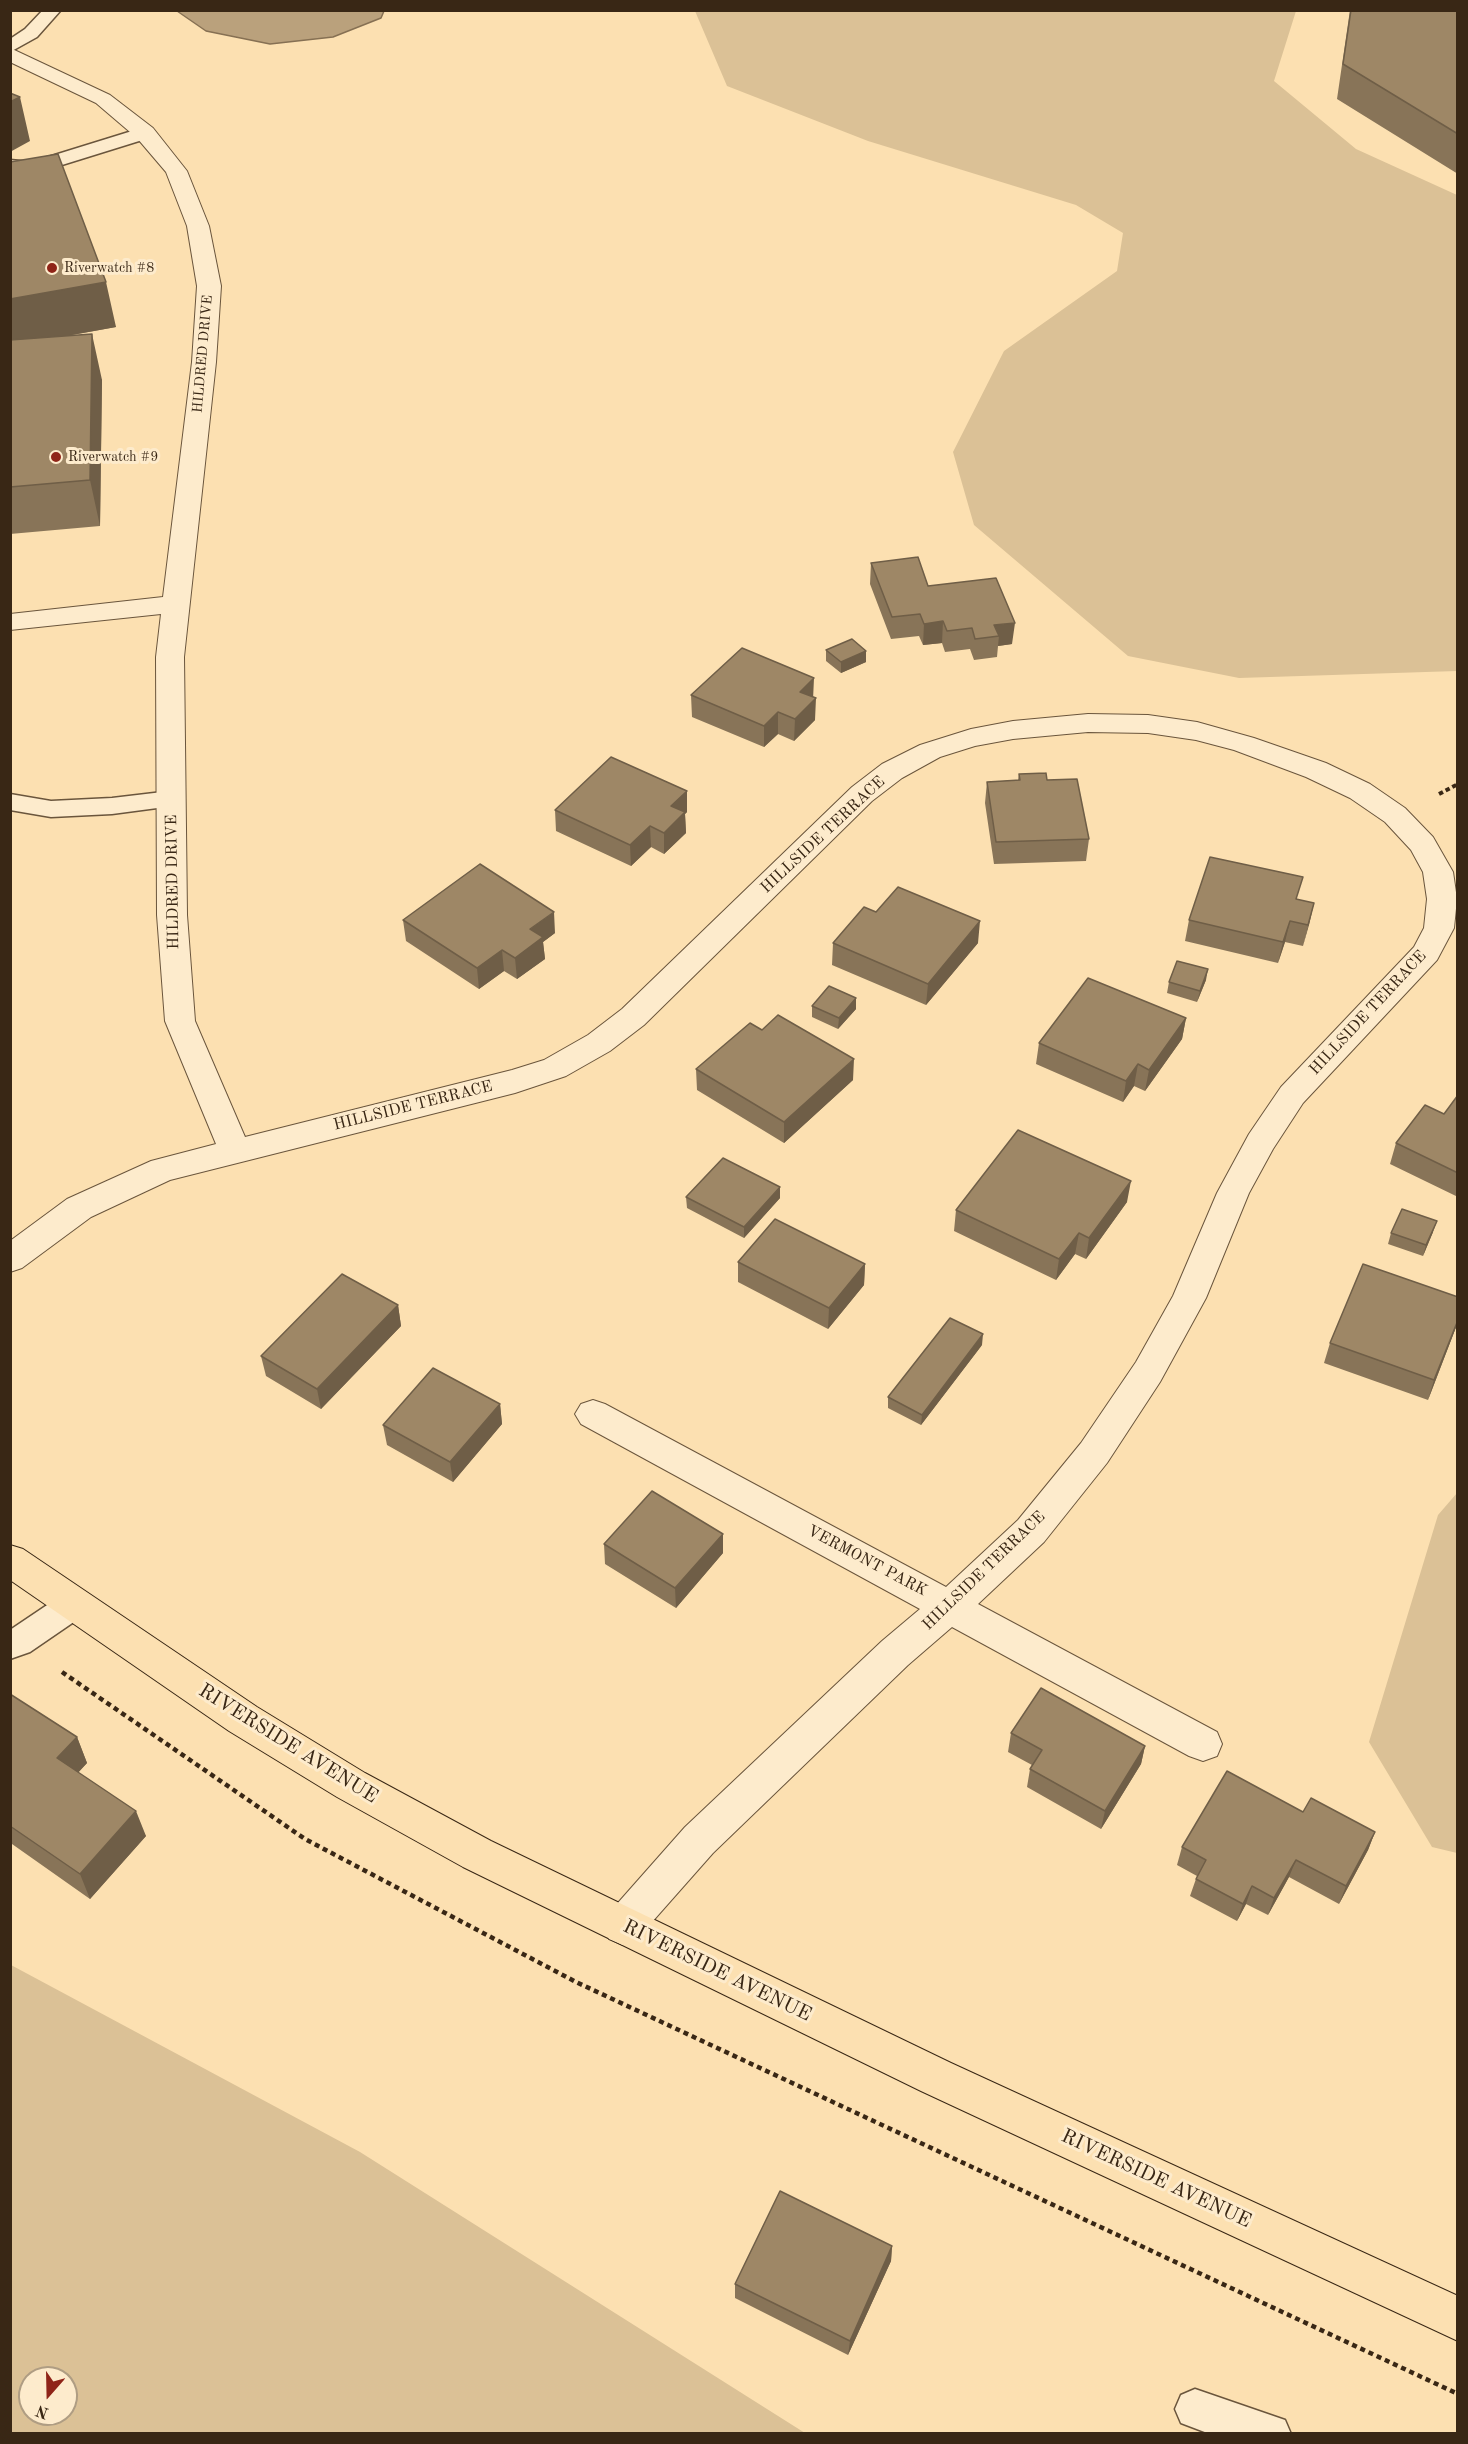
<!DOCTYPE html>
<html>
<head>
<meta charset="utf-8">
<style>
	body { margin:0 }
	#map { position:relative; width:1468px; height:2444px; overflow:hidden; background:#fce0b1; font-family:"Old Standard TT",serif }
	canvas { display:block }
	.frame { position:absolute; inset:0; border:12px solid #392715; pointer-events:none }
	.north { position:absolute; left:18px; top:2366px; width:60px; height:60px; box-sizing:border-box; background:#fdebcc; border:2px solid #af9d83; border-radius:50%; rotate:200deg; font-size:16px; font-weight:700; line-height:24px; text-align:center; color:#392715 }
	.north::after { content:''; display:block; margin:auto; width:21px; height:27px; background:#8f2418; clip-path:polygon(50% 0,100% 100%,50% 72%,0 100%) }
</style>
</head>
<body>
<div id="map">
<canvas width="1468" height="2444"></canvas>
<div class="frame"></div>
<div class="north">N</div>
</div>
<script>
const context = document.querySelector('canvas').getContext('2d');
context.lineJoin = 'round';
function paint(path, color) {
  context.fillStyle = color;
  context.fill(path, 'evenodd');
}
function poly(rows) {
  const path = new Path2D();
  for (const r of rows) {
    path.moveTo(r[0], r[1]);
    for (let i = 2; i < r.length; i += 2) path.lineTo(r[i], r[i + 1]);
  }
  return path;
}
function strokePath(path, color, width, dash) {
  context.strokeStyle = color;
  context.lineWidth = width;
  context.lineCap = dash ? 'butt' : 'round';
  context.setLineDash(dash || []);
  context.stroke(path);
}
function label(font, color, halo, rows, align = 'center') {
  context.font = font + ' "Old Standard TT",serif';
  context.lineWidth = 6;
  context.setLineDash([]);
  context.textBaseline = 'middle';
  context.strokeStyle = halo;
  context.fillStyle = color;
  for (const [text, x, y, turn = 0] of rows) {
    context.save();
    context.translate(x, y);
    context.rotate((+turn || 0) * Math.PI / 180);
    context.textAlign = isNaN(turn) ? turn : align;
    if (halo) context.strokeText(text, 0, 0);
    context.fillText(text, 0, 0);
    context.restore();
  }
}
const green = poly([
	[695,11,1296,11,1274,81,1356,149,1457,195,1457,671,1239,678,1128,656,974,525,953,452,1004,351,1117,271,1123,233,1076,205,868,141,727,86],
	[1457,1493,1457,1853,1432,1847,1369,1742,1438,1515],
	[11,1965,360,2152,805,2433,11,2433],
	[30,2378,66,2378,66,2414,30,2414]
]);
const water = poly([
	[177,11,384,11,381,18,333,37,270,44,206,31,177,11]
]);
const pathFar1 = poly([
	[1439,794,1458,784]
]);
const path = poly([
	[62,1672,305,1839,576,1982,1458,2394]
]);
const service = poly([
	[43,10,61,10,37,37,10,52,10,39,25,29,43,10],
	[145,127,152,129,154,133,152,137,33,174,10,172,10,160,32,162,145,127],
	[171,791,180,793,183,799,180,805,112,814,51,817,10,810,10,794,51,801,112,798,171,791],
	[73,1591,84,1595,89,1605,84,1615,30,1652,10,1659,10,1630,62,1595,73,1591],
	[1195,2389,1285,2420,1291,2434,1210,2434,1181,2423,1175,2409,1181,2395,1195,2389]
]);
const minor = poly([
	[10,48,110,95,153,128,187,171,209,226,221,286,216,362,184,657,187,915,195,1021,245,1137,512,1070,544,1060,588,1035,622,1009,852,787,882,764,920,745,971,729,1013,721,1088,714,1148,715,1197,722,1254,738,1326,763,1370,784,1405,808,1433,837,1453,872,1457,899,1454,928,1437,960,1303,1103,1273,1149,1249,1193,1206,1298,1160,1382,1107,1463,1044,1542,978,1604,1217,1732,1222,1744,1217,1756,1203,1761,1189,1756,952,1627,908,1665,713,1853,637,1939,623,1945,609,1939,603,1926,609,1913,685,1827,882,1641,920,1609,581,1424,575,1414,581,1404,593,1400,605,1404,946,1587,1018,1520,1081,1443,1136,1362,1173,1296,1217,1193,1249,1134,1281,1087,1414,947,1424,928,1427,899,1423,872,1411,850,1385,822,1350,798,1306,777,1234,750,1196,740,1148,733,1088,732,1013,739,975,746,940,757,902,778,872,801,644,1025,610,1051,566,1076,515,1093,170,1180,91,1217,22,1268,10,1272,10,1241,67,1199,151,1161,216,1144,165,1021,157,915,156,657,161,614,10,630,10,614,163,597,192,362,197,286,187,226,166,172,137,138,96,103,10,62,10,48]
]);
const primary = poly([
	[10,1545,23,1549,257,1707,365,1773,491,1841,951,2063,1458,2296,1458,2341,921,2091,463,1867,337,1797,229,1731,10,1580,10,1545]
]);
const wall = poly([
	[1350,10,1458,10,1458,174,1337,99],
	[10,162,116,327,67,336,102,380,100,526,10,534],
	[871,563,928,586,1012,644,998,646,997,657,974,660,970,649,945,652,942,643,923,645,919,636,891,639,870,584],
	[826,650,866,651,866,662,841,673,826,661],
	[691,695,813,697,815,720,794,741,778,734,764,747,692,717],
	[1019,774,1047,780,1089,839,1086,861,994,864,985,803,987,782,1018,780],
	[687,791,687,812,685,814,686,833,664,854,651,847,631,866,556,831,555,810],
	[1298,900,1314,903,1303,946,1285,942,1278,963,1185,941,1189,920],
	[876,912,978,943,926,1005,832,965,833,943],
	[403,920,555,933,543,942,545,959,517,979,504,971,479,989,406,941],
	[1206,980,1197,1002,1167,993,1169,982],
	[856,998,856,1009,838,1029,812,1017,812,1006],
	[1186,1018,1182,1039,1145,1091,1134,1086,1123,1102,1036,1064,1039,1043],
	[696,1069,853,1080,784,1143,697,1090],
	[1458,1095,1458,1197,1390,1164,1396,1143,1444,1114],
	[686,1197,780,1198,744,1238,687,1208],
	[1127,1202,1086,1259,1075,1254,1056,1280,954,1231,956,1210],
	[1433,1232,1423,1256,1388,1244,1391,1233],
	[738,1262,865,1264,864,1285,828,1329,738,1282],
	[1458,1297,1458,1322,1428,1400,1324,1363,1330,1343],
	[398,1305,401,1326,321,1409,266,1376,261,1356],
	[982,1345,921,1425,888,1408,888,1397],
	[500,1404,502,1424,453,1482,387,1445,383,1425],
	[723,1534,723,1553,676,1608,605,1564,604,1544],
	[10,1694,77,1737,87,1763,78,1772,146,1836,90,1899,12,1844,10,1845],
	[1011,1733,1145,1746,1141,1764,1101,1829,1027,1787,1030,1769,1032,1765,1008,1752],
	[1303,1812,1375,1832,1368,1850,1339,1904,1289,1877,1268,1915,1246,1904,1237,1921,1190,1896,1197,1876,1177,1865,1182,1847],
	[892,2246,891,2261,848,2355,735,2298,735,2284]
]);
const shadedWall = poly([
	[20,97,30,141,10,152,10,102],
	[106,282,116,327,10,346,10,299],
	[92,334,102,380,100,526,90,480],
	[943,621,942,643,923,645,924,624],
	[1015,623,1012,644,998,646,999,636,994,625],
	[866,651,866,662,841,673,841,662],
	[814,678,813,700,800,692],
	[816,698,815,720,794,741,795,719],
	[778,712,778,734,764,747,764,726],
	[687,791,687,812,685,814,686,833,664,854,664,833,671,806],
	[650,826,651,847,631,866,630,845],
	[1314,903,1309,925,1303,946,1308,925],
	[554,912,555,933,543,942,545,959,517,979,515,958,530,929],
	[980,921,978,943,926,1005,928,984],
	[1290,921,1285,942,1278,963,1283,942],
	[502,950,504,971,479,989,477,968],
	[1208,969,1206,980,1197,1002,1200,991],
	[856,998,856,1009,838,1029,839,1018],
	[1186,1018,1182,1039,1145,1091,1149,1070],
	[854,1059,853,1080,784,1143,784,1122],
	[1138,1064,1134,1086,1123,1102,1126,1081],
	[1131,1181,1127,1202,1086,1259,1089,1238],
	[780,1187,780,1198,744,1238,744,1227],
	[1437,1221,1433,1232,1423,1256,1426,1245],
	[1079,1233,1075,1254,1056,1280,1059,1259],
	[865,1264,864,1285,828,1329,829,1308],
	[398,1305,401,1326,321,1409,317,1389],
	[1458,1320,1458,1322,1428,1400,1434,1380],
	[983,1334,982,1345,921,1425,922,1415],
	[500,1404,502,1424,453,1482,450,1462],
	[723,1534,723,1553,676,1608,675,1588],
	[77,1737,87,1763,68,1784,57,1758],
	[1145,1746,1141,1764,1101,1829,1105,1811],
	[136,1811,146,1836,90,1899,80,1874],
	[1375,1832,1368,1850,1339,1904,1346,1886],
	[1296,1860,1289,1877,1268,1915,1274,1898],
	[1252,1886,1246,1904,1237,1921,1243,1904],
	[892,2246,891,2261,848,2355,850,2341]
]);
const building = poly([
	[1351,10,1458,10,1458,134,1343,64,1351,10],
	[10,93,20,97,10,102,10,93],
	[58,154,106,282,10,299,10,162,58,154],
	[92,334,90,480,10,487,10,340,92,334],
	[918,557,928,586,996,578,1015,623,994,625,999,636,975,639,972,628,947,631,943,621,924,624,920,614,892,617,871,563,918,557],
	[852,639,866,651,841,662,826,650,852,639],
	[742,648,814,678,800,692,816,698,795,719,778,712,764,726,691,695,742,648],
	[611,757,687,791,671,806,685,812,664,833,650,826,630,845,555,810,611,757],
	[1046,773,1047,780,1077,779,1089,839,996,842,987,782,1020,780,1019,774,1046,773],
	[1210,857,1303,877,1296,899,1314,903,1308,925,1290,921,1283,942,1189,920,1210,857],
	[480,864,554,912,530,929,543,937,515,958,502,950,477,968,403,920,480,864],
	[898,887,980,921,928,984,833,943,864,907,876,912,898,887],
	[1177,961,1208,969,1200,991,1169,982,1177,961],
	[1088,978,1186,1018,1149,1070,1138,1064,1126,1081,1039,1043,1088,978],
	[829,986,856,998,839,1018,812,1006,829,986],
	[778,1015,854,1059,784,1122,696,1069,750,1023,762,1030,778,1015],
	[1458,1095,1458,1173,1396,1143,1425,1105,1444,1114,1458,1095],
	[1018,1130,1131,1181,1089,1238,1079,1233,1059,1259,956,1210,1018,1130],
	[723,1158,780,1187,744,1227,686,1197,723,1158],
	[1402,1209,1437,1221,1426,1245,1391,1233,1402,1209],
	[775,1219,865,1264,829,1308,738,1262,775,1219],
	[1363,1264,1458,1297,1458,1320,1434,1380,1330,1343,1363,1264],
	[342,1274,398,1305,317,1389,261,1356,342,1274],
	[950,1318,983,1334,922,1415,888,1397,950,1318],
	[433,1368,500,1404,450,1462,383,1425,433,1368],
	[652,1491,723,1534,675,1588,604,1544,652,1491],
	[1041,1688,1145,1746,1105,1811,1030,1769,1042,1750,1011,1733,1041,1688],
	[10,1694,77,1737,57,1758,136,1811,80,1874,10,1826,10,1694],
	[1227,1771,1303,1812,1311,1798,1375,1832,1346,1886,1296,1860,1274,1898,1252,1886,1243,1904,1196,1879,1206,1860,1182,1847,1227,1771],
	[780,2191,892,2246,850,2341,735,2284,780,2191]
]);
const markers = [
	[52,268,6,"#8f2418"],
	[56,457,6,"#8f2418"]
];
const farPoinames = [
	["Riverwatch #8",64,268],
	["Riverwatch #9",68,457]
];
const farStreetnames = [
	["HILDRED DRIVE",203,354,-85]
];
const streetNames = [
	["HILLSIDE TERRACE",823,835,-43],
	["HILDRED DRIVE",173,882,-91],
	["HILLSIDE TERRACE",1368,1013,-47],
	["HILLSIDE TERRACE",413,1106,-14],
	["VERMONT PARK",867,1561,28],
	["HILLSIDE TERRACE",984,1571,-44]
];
const nearStreetnames = [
	["RIVERSIDE AVENUE",288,1744,32],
	["RIVERSIDE AVENUE",717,1971,26],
	["RIVERSIDE AVENUE",1156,2179,25]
];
paint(green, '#dbc196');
paint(water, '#baa17c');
strokePath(water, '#867053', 1.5);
strokePath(service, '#6a553c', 3);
strokePath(minor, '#6a553c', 2);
strokePath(primary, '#392715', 2);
strokePath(pathFar1, '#392715', 4, [4.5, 3]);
strokePath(path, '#392715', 4.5, [5, 4]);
paint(service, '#fdebcc');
paint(minor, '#fdebcc');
paint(primary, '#fce0b1');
paint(wall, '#887458');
paint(shadedWall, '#6f5e47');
paint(building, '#9e8766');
strokePath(building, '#6f5e47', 1.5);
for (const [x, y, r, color] of markers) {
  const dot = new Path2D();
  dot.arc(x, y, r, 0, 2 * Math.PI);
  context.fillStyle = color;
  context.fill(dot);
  strokePath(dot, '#fdebcc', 2);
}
label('14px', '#392715', '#fdebcc', farPoinames, 'left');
label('14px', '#392715', '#fdebcc', farStreetnames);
label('16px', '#392715', '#fdebcc', streetNames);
label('20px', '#392715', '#fdebcc', nearStreetnames);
</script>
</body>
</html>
